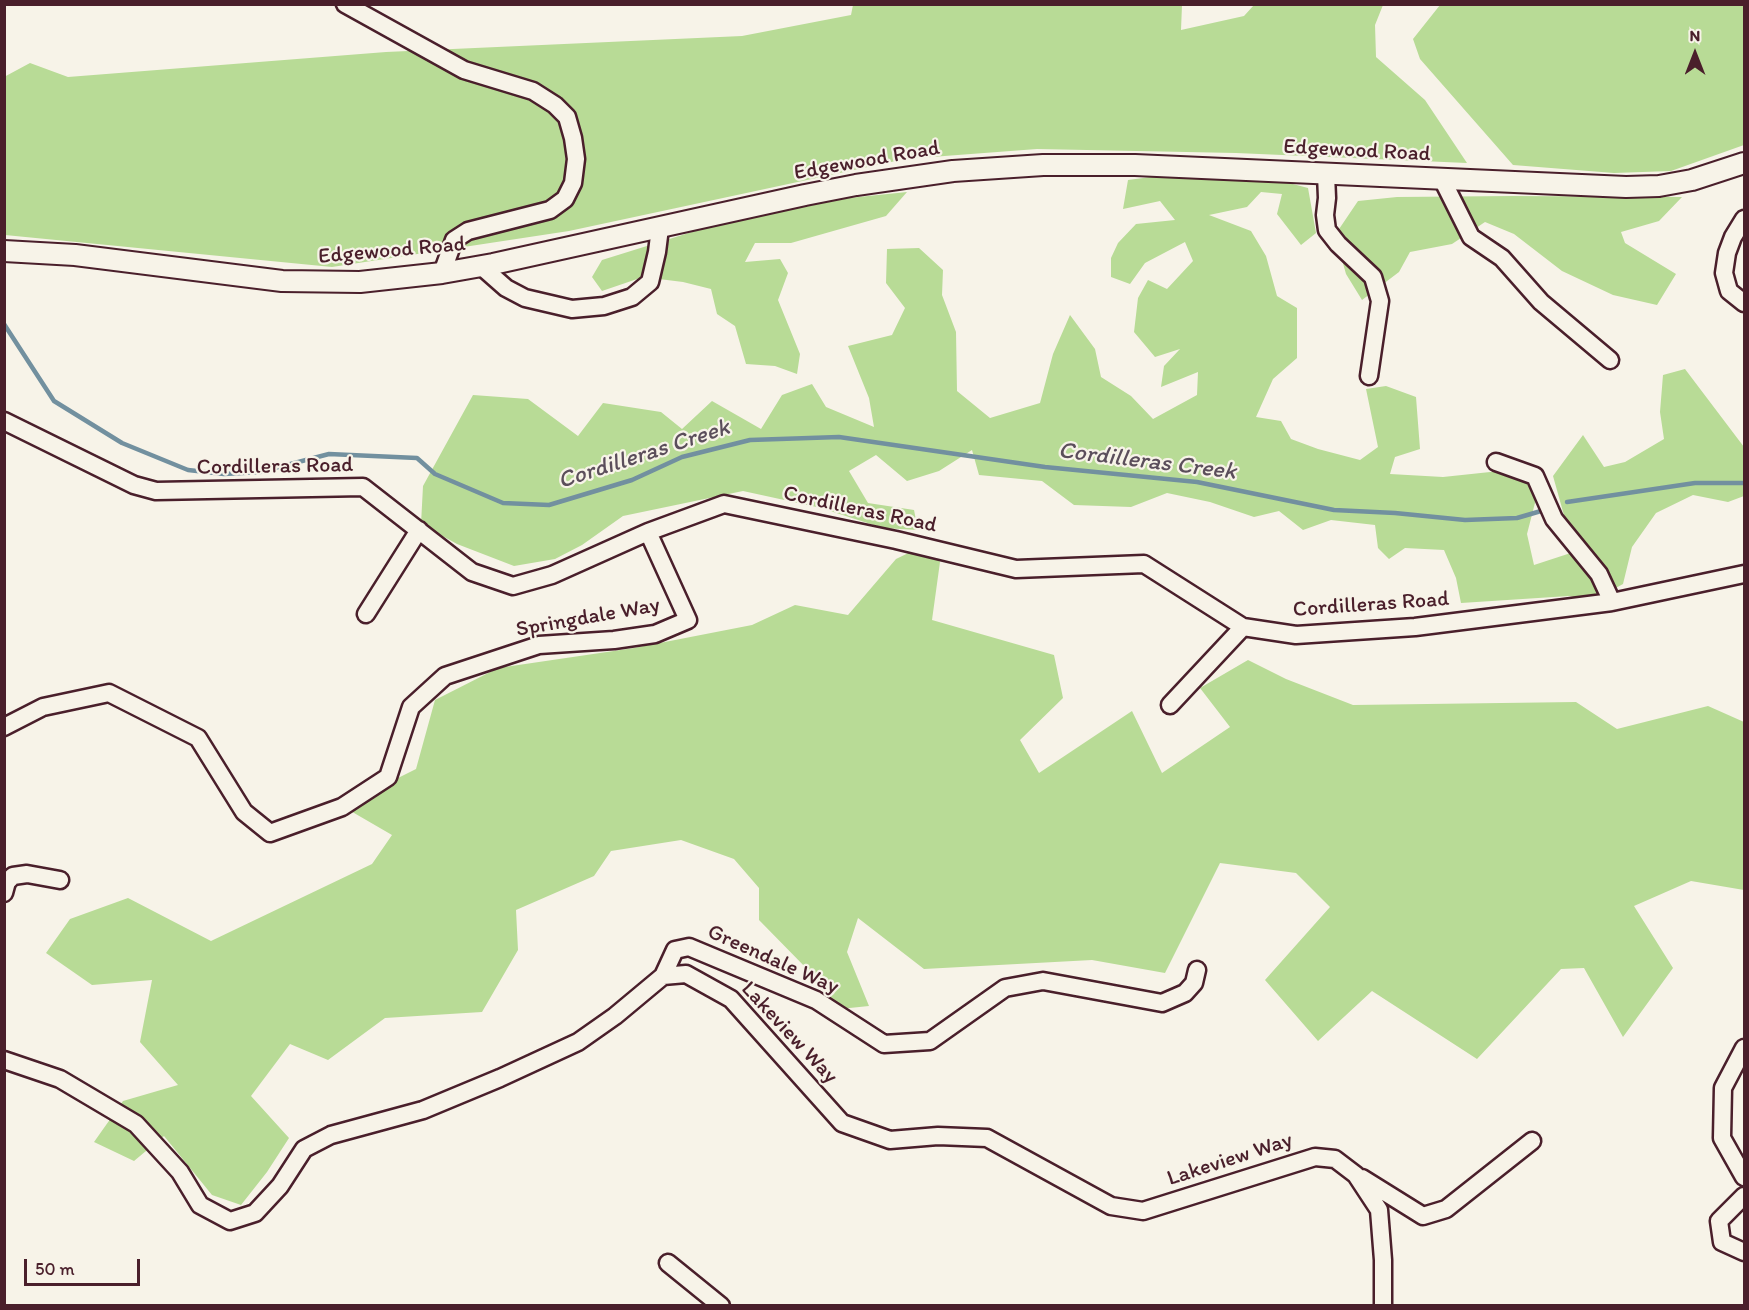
<!DOCTYPE html>
<html>
<head>
<meta charset="utf-8">
<style>
	body { margin:0 }
	#map { position:relative; width:1749px; height:1310px; overflow:hidden; background:#f7f3e8; font-family:Itim,sans-serif }
	canvas { display:block }
	.frame { position:absolute; inset:0; border:6px solid #4a1f2b; pointer-events:none }
	.north { position:absolute; left:1665px; top:24px; width:60px; height:60px; -webkit-text-stroke:4px #f7f3e8; paint-order:stroke; rotate:0deg; font-size:16px; font-weight:700; line-height:24px; text-align:center; color:#4a1f2b }
	.north::after { content:''; display:block; margin:auto; width:21px; height:27px; background:#4a1f2b; clip-path:polygon(50% 0,100% 100%,50% 72%,0 100%) }
	.scale { position:absolute; left:24px; top:1259px; width:116px; height:27px; box-sizing:border-box; border:3px solid #4a1f2b; border-top:0; padding-left:8px; font-size:18px; line-height:21px; white-space:nowrap; color:#4a1f2b; -webkit-text-stroke:4px #f7f3e8; paint-order:stroke }
</style>
</head>
<body>
<div id="map">
<canvas width="1749" height="1310"></canvas>
<div class="frame"></div>
<div class="north">N</div>
<div class="scale">50 m</div>
</div>
<script>
const context = document.querySelector('canvas').getContext('2d');
context.lineJoin = 'round';
function paint(path, color) {
  context.fillStyle = color;
  context.fill(path, 'evenodd');
}
function poly(rows) {
  const path = new Path2D();
  for (const r of rows) {
    path.moveTo(r[0], r[1]);
    for (let i = 2; i < r.length; i += 2) path.lineTo(r[i], r[i + 1]);
  }
  return path;
}
function strokePath(path, color, width, dash) {
  context.strokeStyle = color;
  context.lineWidth = width;
  context.lineCap = dash ? 'butt' : 'round';
  context.setLineDash(dash || []);
  context.stroke(path);
}
function label(font, color, halo, rows, align = 'center') {
  context.font = font + ' Itim,sans-serif';
  context.lineWidth = 4.5;
  context.setLineDash([]);
  context.textBaseline = 'middle';
  context.strokeStyle = halo;
  context.fillStyle = color;
  for (const [text, x, y, turn = 0] of rows) {
    context.save();
    context.translate(x, y);
    context.rotate((+turn || 0) * Math.PI / 180);
    context.textAlign = isNaN(turn) ? turn : align;
    if (halo) context.strokeText(text, 0, 0);
    context.fillText(text, 0, 0);
    context.restore();
  }
}
const green = poly([
	[853,5,1182,5,1181,30,1244,16,1254,5,1383,5,1375,25,1376,57,1425,100,1467,163,1236,153,1037,149,905,159,569,231,332,267,5,235,4,77,30,63,68,77,386,52,742,36,851,15],
	[1440,5,1744,5,1744,145,1671,171,1614,173,1513,165,1420,59,1413,39],
	[1173,174,1266,177,1308,188,1316,233,1301,245,1277,214,1282,194,1261,192,1247,207,1209,215,1251,231,1266,256,1277,296,1297,308,1297,358,1273,379,1256,417,1281,421,1291,439,1318,449,1360,460,1378,447,1366,389,1386,386,1416,397,1420,449,1395,457,1390,474,1443,477,1509,470,1533,475,1536,499,1527,534,1534,565,1583,549,1567,526,1553,476,1583,435,1604,467,1625,462,1664,439,1660,412,1663,375,1685,369,1744,447,1744,496,1728,502,1693,495,1656,513,1632,547,1623,584,1592,601,1569,596,1461,603,1456,578,1444,550,1405,548,1389,559,1378,548,1375,525,1331,520,1303,530,1279,511,1254,517,1210,502,1167,493,1131,507,1074,505,1042,481,979,475,972,450,939,471,907,481,876,455,849,471,868,503,914,510,918,530,883,528,821,508,743,491,623,516,582,545,555,559,514,566,457,544,421,524,423,486,473,395,528,399,578,436,603,403,661,412,682,429,712,401,761,429,782,395,812,384,826,407,874,427,869,398,848,346,892,335,905,308,886,283,887,249,919,248,943,270,942,295,956,332,957,391,990,418,1040,403,1053,354,1070,315,1095,349,1101,377,1131,396,1153,419,1197,395,1198,372,1161,387,1164,366,1180,349,1155,357,1134,332,1138,298,1148,280,1167,289,1193,261,1185,242,1145,263,1130,284,1111,277,1111,258,1118,243,1136,224,1175,220,1160,201,1123,209,1128,180],
	[907,192,886,216,791,243,755,243,745,262,780,259,788,273,778,300,800,354,797,374,775,366,746,364,735,326,717,314,711,289,683,282,643,277,602,291,592,277,602,260,695,231,787,210,849,198],
	[1513,196,1682,197,1659,221,1621,232,1625,243,1676,274,1657,305,1613,295,1562,271,1514,234,1485,222,1452,244,1410,252,1399,272,1362,300,1346,274,1335,235,1358,201,1397,197],
	[927,544,940,562,932,620,1054,655,1063,698,1020,740,1039,773,1132,711,1162,773,1230,727,1200,688,1248,660,1286,679,1353,705,1576,702,1617,729,1708,706,1744,722,1744,890,1691,881,1634,906,1673,968,1623,1037,1584,968,1561,969,1477,1059,1372,991,1318,1041,1265,980,1330,907,1296,873,1220,863,1165,973,1092,960,924,969,858,918,847,952,869,1006,840,1009,810,972,759,920,759,888,734,859,681,840,611,851,594,876,516,910,518,950,482,1012,385,1018,328,1060,290,1044,251,1096,289,1138,267,1172,241,1205,212,1195,164,1136,134,1161,94,1142,123,1101,178,1085,140,1042,152,980,92,985,46,953,70,919,128,898,211,941,372,864,392,835,342,806,416,769,435,700,498,668,634,648,752,625,795,605,848,615,896,559]
]);
const stream = poly([
	[4,324,54,401,122,443,188,470,224,474,260,472,329,454,417,458,435,474,503,503,549,505,632,480,682,457,750,440,839,437,1045,467,1197,482,1334,510,1395,513,1465,520,1517,518,1541,511],
	[1567,502,1695,483,1744,483]
]);
const minor = poly([
	[345,4,464,70,533,91,555,105,567,117,573,138,576,159,573,183,565,199,550,210,468,231,454,240,442,273],
	[1326,174,1327,198,1325,215,1327,230,1338,244,1373,277,1380,301,1369,376],
	[1442,179,1471,237,1502,258,1541,302,1610,360],
	[1744,219,1733,237,1727,253,1724,273,1729,291,1744,303],
	[481,266,506,288,525,298,572,309,604,306,632,297,650,282,657,252,660,228],
	[4,421,134,485,156,491,363,487,472,572,513,586,552,575,648,532,724,504,896,540,1016,569,1144,564,1243,627,1296,635,1415,627,1612,602,1744,574],
	[1496,462,1535,476,1554,519,1599,574,1612,602],
	[366,614,419,530],
	[1170,705,1243,627],
	[4,727,43,707,109,693,198,738,244,812,270,833,342,807,388,777,411,707,445,676,539,645,614,640,655,634,688,620,648,532],
	[4,893,7,882,13,876,27,874,60,880],
	[663,976,675,950,689,947,816,1000,884,1044,930,1041,1005,988,1043,981,1162,1003,1185,993,1194,983,1197,970],
	[1744,1048,1723,1088,1722,1138,1744,1177],
	[4,1060,60,1079,136,1124,180,1172,200,1205,230,1221,255,1213,280,1186,304,1149,331,1135,423,1110,500,1078,578,1042,615,1016,663,976,686,974,731,999,842,1123,890,1140,938,1136,987,1138,1111,1206,1143,1211,1315,1157,1335,1159,1356,1175,1379,1210,1383,1260,1383,1306],
	[1362,1178,1423,1216,1446,1209,1532,1141],
	[1744,1196,1719,1221,1722,1242,1744,1252],
	[668,1263,721,1306]
]);
const major = poly([
	[4,251,75,255,282,281,360,282,442,273,493,264,805,195,856,185,953,171,1043,165,1135,165,1626,187,1659,186,1692,180,1744,163]
]);
const streetNames = [
	["Edgewood Road",1357,151,3],
	["Edgewood Road",867,161,-10],
	["Edgewood Road",392,251,-5],
	["Cordilleras Road",275,467,-1],
	["Cordilleras Road",860,510,12],
	["Cordilleras Road",1371,605,-4],
	["Springdale Way",588,618,-10],
	["Greendale Way",773,960,24],
	["Lakeview Way",789,1033,47],
	["Lakeview Way",1230,1160,-18]
];
const waterNames = [
	["Cordilleras Creek",644,455,-18],
	["Cordilleras Creek",1147,462,7]
];
paint(green, '#b8db96');
strokePath(stream, '#72909f', 4.5);
strokePath(minor, '#4a1f2b', 21);
strokePath(major, '#4a1f2b', 24);
strokePath(minor, '#f7f3e8', 16);
strokePath(major, '#f7f3e8', 20);
label('22px', '#4a1f2b', '#f7f3e8', streetNames);
label('italic 24px', '#5b4e5b', '#f7f3e8', waterNames);
</script>
</body>
</html>
